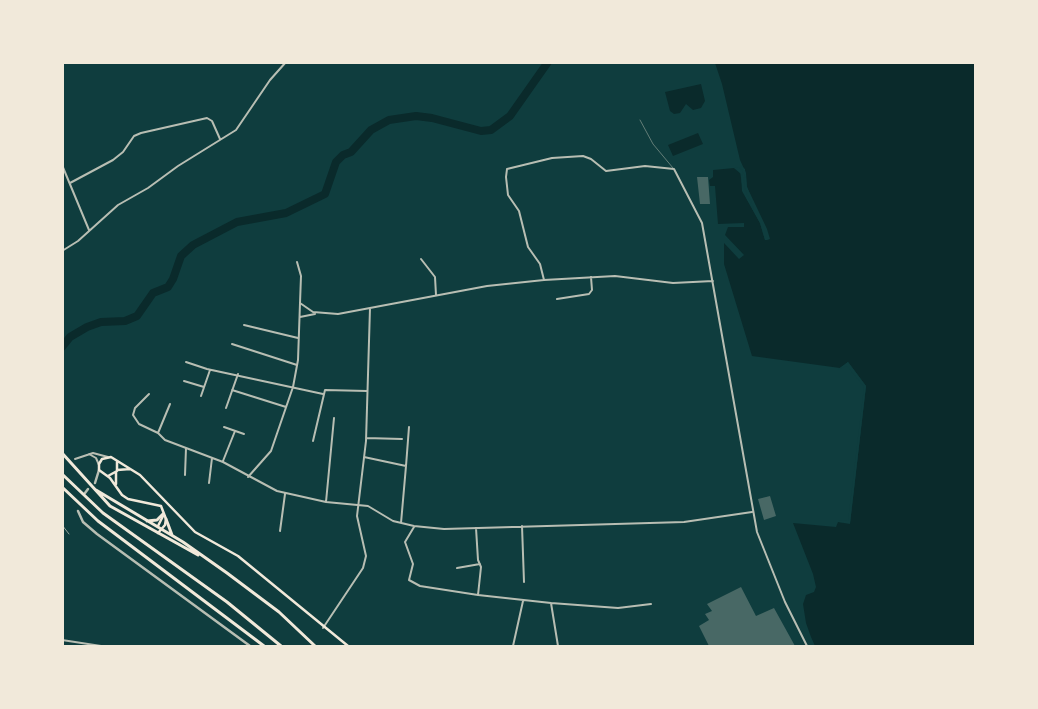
<!DOCTYPE html>
<html>
<head>
<meta charset="utf-8">
<style>
	body { margin:0 }
	#map { position:relative; width:1038px; height:709px; overflow:hidden; background:#0f3d3e; font-family:Manrope,sans-serif }
	canvas { display:block }
	.frame { position:absolute; inset:0; border:64px solid #f1e9da; pointer-events:none }
</style>
</head>
<body>
<div id="map">
<canvas width="1038" height="709"></canvas>
<div class="frame"></div>
</div>
<script>
const context = document.querySelector('canvas').getContext('2d');
context.lineJoin = 'round';
function paint(path, color) {
  context.fillStyle = color;
  context.fill(path, 'evenodd');
}
function poly(rows) {
  const path = new Path2D();
  for (const r of rows) {
    path.moveTo(r[0], r[1]);
    for (let i = 2; i < r.length; i += 2) path.lineTo(r[i], r[i + 1]);
  }
  return path;
}
function strokePath(path, color, width, dash) {
  context.strokeStyle = color;
  context.lineWidth = width;
  context.lineCap = dash ? 'butt' : 'round';
  context.setLineDash(dash || []);
  context.stroke(path);
}
const water = poly([
	[715,63,975,63,975,646,815,646,811,637,806,623,803,604,806,595,814,592,816,587,813,574,793,523,836,527,838,522,850,523,866,386,848,362,840,368,752,356,724,264,724,243,739,259,744,255,725,235,728,227,744,227,744,223,718,224,715,186,710,186,709,180,713,177,713,170,734,168,740,171,743,192,760,223,765,240,769,239,747,187,746,173,740,160,722,84],
	[701,84,705,101,701,108,693,110,686,104,680,113,674,114,670,111,665,92],
	[698,133,703,144,673,156,668,145]
]);
const pier = poly([
	[740,165,745,169,747,187,767,229,770,239,767,240,765,240,760,223,742,191,741,174,734,168,739,167,742,171,745,190,752,207,755,211,745,188,744,174],
	[848,362,866,386,850,524,838,522,838,520,848,521,864,387,847,366,837,370]
]);
const river = poly([
	[62,347,70,337,87,327,101,322,125,321,137,316,153,293,168,287,173,279,181,256,193,245,237,222,286,213,325,194,336,162,343,155,351,152,371,130,389,120,416,116,432,118,481,131,491,130,510,116,548,62]
]);
const building = poly([
	[697,177,708,177,710,204,700,204],
	[770,496,776,516,764,520,758,499],
	[741,587,756,616,774,608,795,646,709,646,699,626,709,620,705,614,712,611,707,604]
]);
const service = poly([
	[640,120,653,144,673,168]
]);
const minor = poly([
	[62,165,89,230],
	[70,183,113,160,123,152,134,136,141,133,207,118,212,121,220,139],
	[62,251,78,241,118,205,148,188,178,166,236,130,270,80,286,62],
	[421,259,435,277,436,295],
	[297,262,301,276,300,303],
	[544,280,540,264,528,247,519,211,508,195,506,177,507,169,552,158,583,156,591,159,606,171,645,166,674,169,702,223,757,532,785,602,807,646],
	[557,299,589,294,592,290,591,277],
	[300,317,315,314],
	[244,325,298,338],
	[232,344,297,365],
	[186,362,207,369,323,394],
	[184,381,204,387],
	[232,390,286,407],
	[149,394,135,408,133,415,139,424,158,433,165,440,223,462,277,491,326,502,368,506,393,521,414,526,444,529,684,522,752,512],
	[201,396,210,370],
	[226,408,238,374],
	[224,427,244,434],
	[158,433,170,404],
	[366,438,402,439],
	[313,441,325,390,367,391],
	[89,454,96,458,99,465],
	[364,457,406,466,401,523],
	[75,459,93,453,108,457],
	[223,461,235,431],
	[406,466,409,427],
	[185,475,186,448],
	[248,477,271,451,293,387,298,360,300,303,313,312,338,314,487,286,544,280,615,276,673,283,713,281],
	[209,483,212,458],
	[326,502,334,418],
	[522,526,524,582],
	[414,527,405,542,413,564,409,580,420,586,478,595,551,603,558,646],
	[476,528,478,560,481,567,478,595],
	[280,531,285,494],
	[457,568,480,564],
	[551,603,618,608,651,604],
	[323,628,363,568,366,556,357,516,366,441,370,308],
	[62,640,101,646],
	[513,646,523,601]
]);
const tertiary = poly([
	[95,483,99,470],
	[85,493,88,489],
	[78,511,83,522,97,534,250,646]
]);
const secondary = poly([
	[117,470,130,469],
	[108,476,117,471,117,462],
	[116,484,116,472],
	[158,526,163,516],
	[158,533,165,525,166,519,161,506,128,499,122,495,110,478,99,470,99,464,102,459,111,457,140,475,195,532,238,556,348,646]
]);
const primary = poly([
	[62,453,110,506,198,555],
	[96,490,183,542,227,573,279,612,315,646],
	[166,519,172,535],
	[147,521,157,520,163,514]
]);
const motorway = poly([
	[62,474,103,513,227,602,281,646],
	[62,487,98,521,264,646]
]);
const rail = poly([
	[62,525,69,534]
]);
paint(water, '#0a2a2b');
paint(pier, '#0f3d3e');
strokePath(river, '#0a2a2b', 8);
paint(building, '#486865');
strokePath(service, '#b8beb3', 0.5);
strokePath(minor, '#b8beb3', 2);
strokePath(tertiary, '#b8beb3', 2.5);
strokePath(secondary, '#f1e9da', 2.5);
strokePath(primary, '#f1e9da', 3);
strokePath(motorway, '#f1e9da', 3);
strokePath(rail, '#97a49c', 1);
</script>
</body>
</html>
